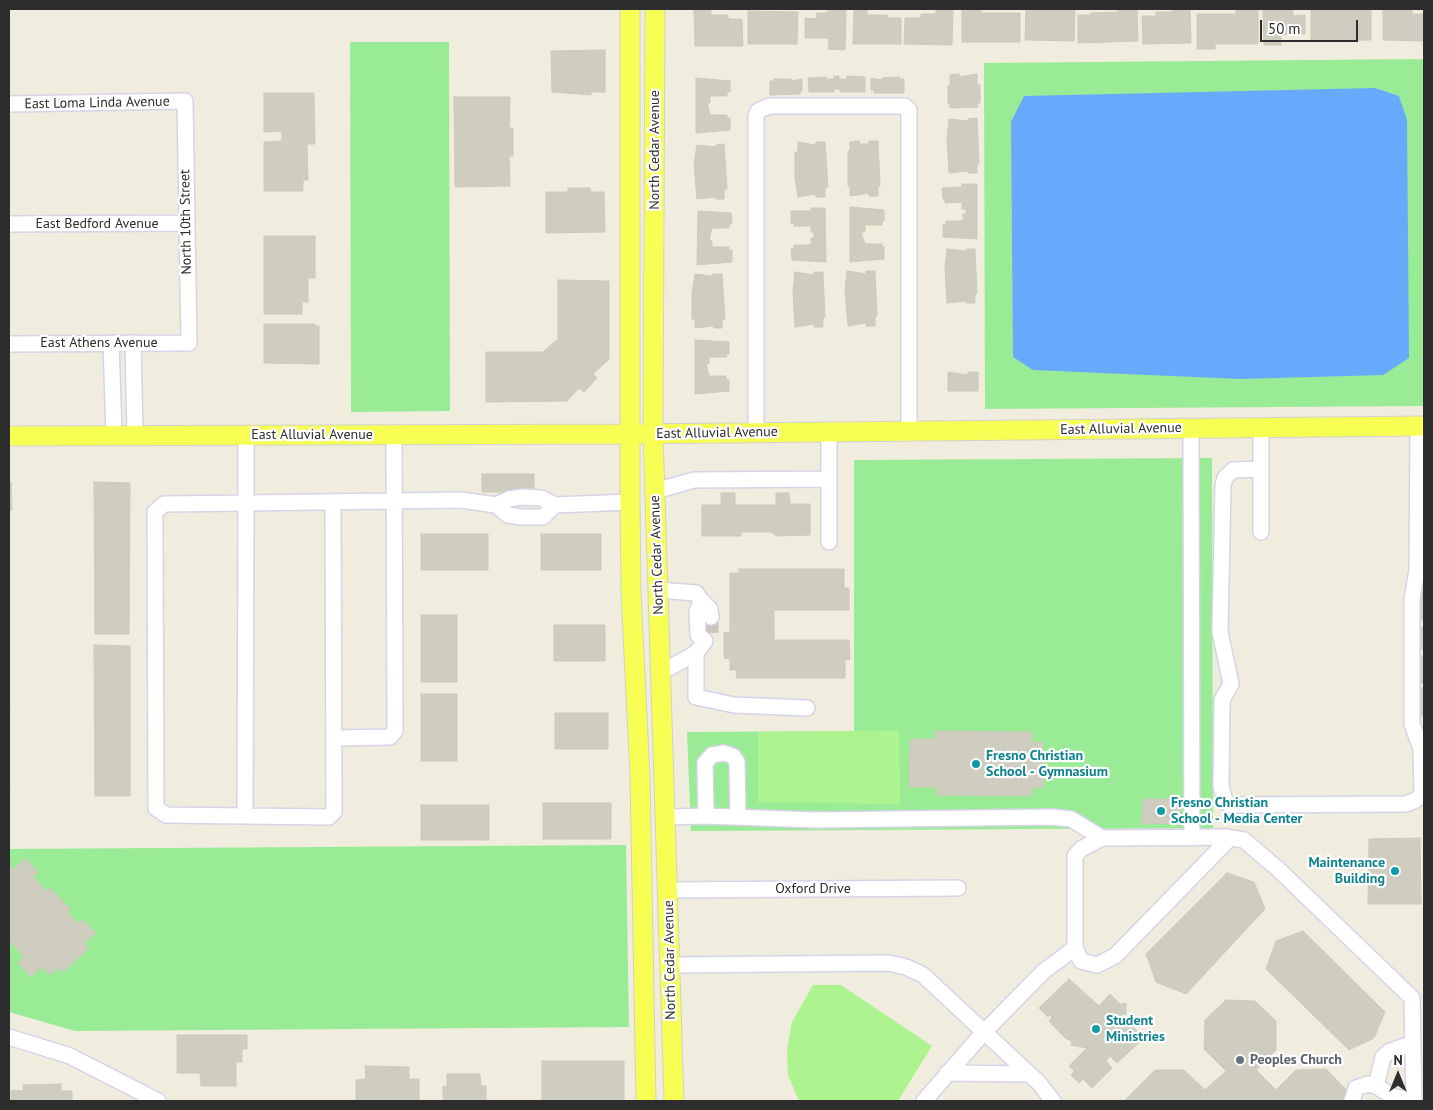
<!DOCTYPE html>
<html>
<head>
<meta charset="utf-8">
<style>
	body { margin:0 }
	#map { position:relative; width:1433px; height:1110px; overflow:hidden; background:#f0edde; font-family:"PT Sans",sans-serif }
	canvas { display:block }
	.frame { position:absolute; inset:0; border:10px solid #2d2d2d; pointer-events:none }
	.north { position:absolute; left:1373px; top:1050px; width:50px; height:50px; -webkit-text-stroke:4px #fff; paint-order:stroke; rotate:0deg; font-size:14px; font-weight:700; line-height:20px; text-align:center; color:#2d2d2d }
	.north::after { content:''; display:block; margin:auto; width:18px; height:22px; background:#2d2d2d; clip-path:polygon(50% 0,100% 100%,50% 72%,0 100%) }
	.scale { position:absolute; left:1260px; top:20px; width:98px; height:22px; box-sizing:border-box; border:2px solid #2d2d2d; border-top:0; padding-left:6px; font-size:15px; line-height:18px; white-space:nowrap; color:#2d2d2d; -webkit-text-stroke:4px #fff; paint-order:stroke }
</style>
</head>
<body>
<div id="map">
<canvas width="1433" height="1110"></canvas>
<div class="frame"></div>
<div class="north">N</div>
<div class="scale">50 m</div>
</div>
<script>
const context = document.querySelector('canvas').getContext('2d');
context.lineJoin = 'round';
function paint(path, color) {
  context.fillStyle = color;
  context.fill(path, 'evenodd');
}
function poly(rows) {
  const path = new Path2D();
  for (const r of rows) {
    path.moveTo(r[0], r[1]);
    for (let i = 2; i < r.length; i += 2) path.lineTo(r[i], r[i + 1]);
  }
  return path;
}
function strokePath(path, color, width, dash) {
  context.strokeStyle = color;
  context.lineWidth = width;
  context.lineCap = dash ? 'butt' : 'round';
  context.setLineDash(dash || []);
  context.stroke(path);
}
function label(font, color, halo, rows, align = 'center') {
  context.font = font + ' "PT Sans",sans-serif';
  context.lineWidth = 4.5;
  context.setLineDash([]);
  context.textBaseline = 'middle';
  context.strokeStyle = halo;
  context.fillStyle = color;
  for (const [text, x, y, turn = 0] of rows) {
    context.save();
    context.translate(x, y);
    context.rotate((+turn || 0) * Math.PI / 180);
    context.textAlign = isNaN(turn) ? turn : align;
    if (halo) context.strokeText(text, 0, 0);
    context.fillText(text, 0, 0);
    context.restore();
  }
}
const green = poly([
	[350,42,449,42,450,411,351,412],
	[1424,59,1424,406,985,409,984,63],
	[1212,458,1213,828,691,831,687,732,854,731,854,460],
	[626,845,629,1027,75,1031,9,1012,9,849]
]);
const pitch = poly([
	[899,731,900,804,758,802,758,732],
	[813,985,841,985,932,1046,898,1101,799,1101,788,1075,787,1049,792,1022]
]);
const water = poly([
	[1375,88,1399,96,1407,120,1409,358,1383,375,1240,379,1033,370,1013,357,1011,122,1024,96]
]);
const building = poly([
	[828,9,846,10,845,50,828,49,829,38,805,38,805,18,816,19,817,13,828,13,828,9],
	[854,9,867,9,867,15,887,15,887,18,901,18,901,44,853,44,854,9],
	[936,9,953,9,952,45,904,44,905,18,921,18,921,14,936,14,936,9],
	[962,9,981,9,981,13,1020,13,1020,42,962,42,962,9],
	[1026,9,1075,10,1074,41,1025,40,1026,9],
	[1118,9,1137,9,1138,41,1078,43,1078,15,1091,15,1091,13,1118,12,1118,9],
	[1173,9,1190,9,1191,43,1143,44,1142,16,1156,16,1156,12,1173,12,1173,9],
	[1236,9,1258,9,1258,44,1215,44,1215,49,1197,49,1197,14,1236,14,1236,9],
	[1263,9,1293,10,1293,16,1305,15,1305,34,1281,35,1281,45,1264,45,1263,9],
	[1352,9,1371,9,1371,40,1311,41,1311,10,1352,9],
	[1383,9,1399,9,1412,10,1412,14,1424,14,1424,41,1383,40,1383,9],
	[694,10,711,10,711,15,728,15,728,19,742,19,743,46,695,46,694,10],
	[748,11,798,12,797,44,748,44,748,11],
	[605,50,605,92,591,92,591,95,552,92,551,51,605,50],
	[959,74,959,77,977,74,977,85,980,85,980,103,977,103,978,107,950,108,950,103,948,103,948,86,950,86,950,75,959,74],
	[834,76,839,76,839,79,847,79,847,76,865,77,865,92,840,92,840,89,834,89,834,92,809,92,808,78,826,77,826,79,834,79,834,76],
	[899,77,899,79,904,79,904,93,874,93,874,90,871,90,871,78,882,80,882,78,899,77],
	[696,78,730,81,730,92,727,92,727,96,710,96,710,103,707,103,710,115,727,115,727,118,730,118,730,130,696,133,696,78],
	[774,79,791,79,791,81,802,79,802,91,800,91,800,94,770,95,770,81,774,81,774,79],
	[264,93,314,93,315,144,307,144,308,180,303,180,303,191,264,191,264,142,282,141,282,131,264,132,264,93],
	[454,97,510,97,509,128,513,128,513,156,509,156,510,186,455,187,454,97],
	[977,118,979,163,977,164,977,173,968,173,968,171,949,173,947,138,949,119,968,121,968,119,977,118],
	[859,141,859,144,869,144,869,141,878,141,880,186,878,186,878,196,869,196,869,193,850,196,850,187,848,186,848,151,850,151,850,142,859,141],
	[798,142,816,145,816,142,825,142,828,187,825,187,825,197,816,197,816,194,798,197,795,178,795,152,798,152,798,142],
	[724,144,727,189,724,190,724,199,716,199,715,197,697,199,694,164,697,145,716,147,716,145,724,144],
	[962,184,977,184,977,239,943,237,943,225,946,225,946,221,963,221,963,214,966,214,966,209,962,209,962,202,945,203,945,199,943,199,942,188,962,187,962,184],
	[568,188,590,188,591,192,604,192,605,232,546,233,546,192,568,192,568,188],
	[850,207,884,210,884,221,882,221,882,225,865,225,865,232,861,232,865,244,882,244,882,247,884,247,884,259,850,262,850,207],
	[811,208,825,208,826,262,792,260,791,249,794,249,794,245,811,245,811,238,814,238,814,232,811,232,811,226,794,226,794,223,791,223,791,211,811,211,811,208],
	[698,211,731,213,732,224,729,224,729,228,712,228,709,240,712,241,712,247,729,247,729,250,732,250,732,262,697,265,698,211],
	[264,236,315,236,315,278,308,278,308,302,302,302,302,314,264,314,264,236],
	[947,249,966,251,966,249,975,249,977,293,975,294,975,303,966,303,966,301,947,303,945,268,947,249],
	[847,271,866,274,866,271,875,271,877,316,875,317,875,326,866,326,866,323,848,326,845,291,847,271],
	[795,272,814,275,814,272,823,272,825,317,823,317,823,327,814,327,814,324,795,327,793,291,795,272],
	[695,274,713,276,713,274,722,274,725,319,722,319,722,328,714,328,713,326,695,328,695,319,692,319,692,293,695,274],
	[558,280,609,281,609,359,593,374,597,378,584,392,579,388,567,401,486,402,486,352,543,352,558,339,558,280],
	[264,324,315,324,315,326,319,326,319,364,264,363,264,324],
	[695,340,729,342,729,354,726,354,727,357,709,357,709,364,706,364,709,376,726,376,726,379,729,380,729,391,695,394,695,340],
	[948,372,968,375,968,372,978,372,978,391,948,391,948,372],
	[482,474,534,474,534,492,482,492,482,474],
	[9,482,11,482,12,510,9,510,9,482],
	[94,482,130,483,129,634,95,634,94,482],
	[721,493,735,493,735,505,776,505,776,493,789,493,790,504,810,504,810,535,776,536,772,532,741,532,741,536,702,536,702,505,721,505,721,493],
	[421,534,488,534,488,570,421,570,421,534],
	[541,534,601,534,601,570,541,570,541,534],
	[739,569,844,569,844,588,849,588,849,610,774,610,774,640,849,640,850,659,845,660,845,678,736,678,737,670,730,670,730,659,724,658,724,633,730,632,730,573,739,573,739,569],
	[1416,592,1424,592,1424,619,1416,619,1416,592],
	[421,615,457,615,457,682,421,682,421,615],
	[554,625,605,625,605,661,554,661,554,625],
	[1416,627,1424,627,1424,649,1415,649,1416,627],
	[94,645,130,646,130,796,95,796,94,645],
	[1415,656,1424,656,1424,683,1416,683,1415,656],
	[1416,688,1424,688,1424,715,1415,715,1416,688],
	[421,694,457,694,457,761,421,761,421,694],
	[9,701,10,701,9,737,9,701],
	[555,713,608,713,608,749,555,749,555,713],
	[935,731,1032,732,1032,742,1043,742,1043,788,1031,788,1031,796,937,795,937,787,909,787,910,739,935,739,935,731],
	[9,760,10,796,9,796,9,760],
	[1143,799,1180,799,1180,823,1142,824,1143,799],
	[543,803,611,803,611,839,543,839,543,803],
	[421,805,489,805,489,840,421,840,421,805],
	[1420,838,1421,904,1368,904,1369,839,1420,838],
	[25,858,38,872,33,877,47,891,50,888,70,909,67,912,78,923,82,920,96,933,84,944,89,948,63,972,58,968,50,975,41,967,31,977,18,963,24,957,9,940,9,865,14,869,25,858],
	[1227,873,1254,882,1265,909,1186,994,1156,982,1146,954,1227,873],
	[1303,931,1385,1012,1374,1038,1349,1050,1266,969,1276,941,1303,931],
	[1069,979,1099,1006,1110,994,1120,1004,1126,1003,1126,1014,1121,1015,1144,1038,1117,1063,1110,1056,1106,1061,1112,1068,1092,1088,1083,1079,1079,1083,1071,1075,1074,1071,1069,1066,1087,1048,1071,1045,1072,1041,1065,1038,1049,1021,1052,1018,1050,1014,1048,1017,1039,1008,1069,979],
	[1226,1000,1255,1001,1276,1021,1276,1050,1256,1070,1276,1090,1296,1070,1326,1069,1357,1101,1124,1101,1155,1070,1184,1070,1205,1090,1226,1071,1204,1049,1205,1020,1226,1000],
	[177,1035,247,1035,247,1049,242,1049,242,1062,236,1062,236,1086,201,1086,200,1073,177,1073,177,1035],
	[542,1061,624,1061,624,1101,542,1101,542,1061],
	[365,1066,409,1067,409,1079,419,1079,419,1101,356,1101,356,1080,366,1079,365,1066],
	[447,1074,480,1074,481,1086,486,1086,486,1101,443,1101,443,1086,447,1087,447,1074],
	[61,1084,61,1091,72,1091,72,1101,11,1101,11,1090,23,1091,23,1085,61,1084]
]);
const minorTunnel = poly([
	[711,633,711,617]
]);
const minor = poly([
	[9,104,185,101,189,343,9,344],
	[9,224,186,223],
	[111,343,114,435],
	[133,343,135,435],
	[1261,428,1261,469,1233,470,1225,478,1223,485,1220,632,1231,684,1222,700,1221,786,1225,801,1230,805,1406,804,1416,800,1422,794,1421,749,1412,724,1412,599,1417,570,1418,426],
	[1191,429,1192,838],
	[756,433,756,116,758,111,769,106,905,106,909,110,909,431],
	[246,435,246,503,461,500,496,505],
	[1261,469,1261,532],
	[655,491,694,480,829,479],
	[522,497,541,498,555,505,543,517,521,517,508,515,496,505,509,499,522,497],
	[555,505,630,502],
	[829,542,829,432],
	[659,590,696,593,701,600,697,612,698,635,705,641,696,653,662,672],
	[701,600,710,609,711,617],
	[696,653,696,697,734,705,807,708],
	[334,738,390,737,395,731,394,435],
	[245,816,246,503,164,504,155,512,156,808,166,815,245,816,329,817,334,812,333,502],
	[706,816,705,763,712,755,724,753,733,756,737,762,738,817],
	[667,817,706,816,815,820,1052,817,1071,819,1102,838],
	[668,890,958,888],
	[1075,948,1081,961,1097,965,1115,956,1230,838],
	[671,965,889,963,906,967,923,975,1039,1083,1053,1101],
	[9,1037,70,1056,158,1101],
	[947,1073,1029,1074],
	[1376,1086,1383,1057,1390,1051,1413,1043],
	[924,1101,984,1032,1044,971,1075,948,1075,856,1081,849,1102,838,1226,837,1244,840,1279,870,1412,998,1414,1101],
	[1352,1101,1356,1088,1368,1084,1376,1086,1394,1097,1414,1100]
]);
const major = poly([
	[630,9,630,502,631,593,640,776,646,1101],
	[655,9,653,434,674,1101],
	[9,436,629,434,1424,426]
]);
const markers = [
	[976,764,5,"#0f9aa8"],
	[1161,811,5,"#0f9aa8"],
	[1395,871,5,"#0f9aa8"],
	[1096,1029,5,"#0f9aa8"],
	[1240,1060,5,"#6b7280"]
];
const streetNames = [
	["East Loma Linda Avenue",97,103,-1],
	["North Cedar Avenue",655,150,-90],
	["North 10th Street",186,222,-91],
	["East Bedford Avenue",97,224],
	["East Athens Avenue",99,343],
	["East Alluvial Avenue",1121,429,-1],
	["East Alluvial Avenue",717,433,-1],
	["East Alluvial Avenue",312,435],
	["North Cedar Avenue",657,555,-92],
	["Oxford Drive",813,889],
	["North Cedar Avenue",670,960,-91]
];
const cultureNames = [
	["Fresno Christian",986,756],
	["School - Gymnasium",986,772],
	["Fresno Christian",1171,803],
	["School - Media Center",1171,819],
	["Maintenance",1385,863,"right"],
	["Building",1385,879,"right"],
	["Student",1106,1021],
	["Ministries",1106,1037]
];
const worshipNames = [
	["Peoples Church",1250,1060]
];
paint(green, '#9aeb95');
paint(pitch, '#adf490');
paint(water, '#67aafc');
paint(building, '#cecdc0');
strokePath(building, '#cccab7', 1);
strokePath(minorTunnel, '#c9c7bb', 15, [15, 8]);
strokePath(minor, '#d5d3e7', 18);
strokePath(major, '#d1d1d1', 21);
strokePath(minor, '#fff', 15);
strokePath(major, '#f7ff54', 19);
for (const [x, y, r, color] of markers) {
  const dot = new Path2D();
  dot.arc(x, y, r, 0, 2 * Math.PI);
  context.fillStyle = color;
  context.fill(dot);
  strokePath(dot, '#fff', 2);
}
label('14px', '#2d2d2d', '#fff', streetNames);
label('bold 14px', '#0d838f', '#fff', cultureNames, 'left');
label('bold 14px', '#5b616d', '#fff', worshipNames, 'left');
</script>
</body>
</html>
